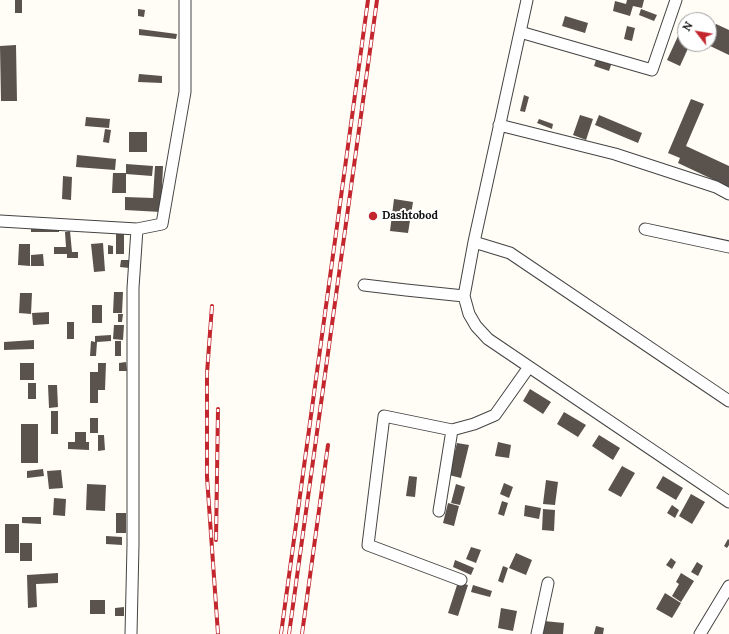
<!DOCTYPE html>
<html>
<head>
<meta charset="utf-8">
<style>
	body { margin:0 }
	#map { position:relative; width:729px; height:634px; overflow:hidden; background:#fffdf5; font-family:Lora,serif }
	canvas { display:block }
	.north { position:absolute; left:677px; top:12px; width:40px; height:40px; box-sizing:border-box; background:#fff; border:1px solid #a0a0a0; border-radius:50%; rotate:301deg; font-size:11px; font-weight:700; line-height:16px; text-align:center; color:#111 }
	.north::after { content:''; display:block; margin:auto; width:14px; height:18px; background:#c4262e; clip-path:polygon(50% 0,100% 100%,50% 72%,0 100%) }
</style>
</head>
<body>
<div id="map">
<canvas width="729" height="634"></canvas>
<div class="north">N</div>
</div>
<script>
const context = document.querySelector('canvas').getContext('2d');
context.lineJoin = 'round';
function paint(path, color) {
  context.fillStyle = color;
  context.fill(path, 'evenodd');
}
function poly(rows) {
  const path = new Path2D();
  for (const r of rows) {
    path.moveTo(r[0], r[1]);
    for (let i = 2; i < r.length; i += 2) path.lineTo(r[i], r[i + 1]);
  }
  return path;
}
function strokePath(path, color, width, dash) {
  context.strokeStyle = color;
  context.lineWidth = width;
  context.lineCap = dash ? 'butt' : 'round';
  context.setLineDash(dash || []);
  context.stroke(path);
}
function label(font, color, halo, rows, align = 'center') {
  context.font = font + ' Lora,serif';
  context.lineWidth = 4;
  context.setLineDash([]);
  context.textBaseline = 'middle';
  context.strokeStyle = halo;
  context.fillStyle = color;
  for (const [text, x, y, turn = 0] of rows) {
    context.save();
    context.translate(x, y);
    context.rotate((+turn || 0) * Math.PI / 180);
    context.textAlign = isNaN(turn) ? turn : align;
    if (halo) context.strokeText(text, 0, 0);
    context.fillText(text, 0, 0);
    context.restore();
  }
}
const building = poly([
	[15,0,22,0,22,13,15,13],
	[627,0,644,0,642,8,633,6,630,16,613,11,615,1,626,4],
	[138,9,145,10,144,17,138,16],
	[641,9,657,15,654,21,639,15],
	[565,16,588,23,585,33,562,26],
	[716,24,729,30,729,55,706,44,709,44,709,38],
	[627,26,635,28,632,41,624,39],
	[139,29,177,34,176,39,139,35],
	[679,34,685,37,685,44,690,44,680,66,667,60],
	[16,45,17,101,1,101,0,46],
	[597,57,612,62,609,71,594,66],
	[139,74,162,76,162,83,138,82],
	[524,95,529,97,525,112,520,111],
	[691,99,704,104,686,146,729,166,729,187,678,163,680,158,668,153],
	[580,115,593,119,586,140,573,135],
	[599,115,642,133,638,143,595,125],
	[86,117,110,119,109,128,85,126],
	[539,119,553,124,552,129,537,123],
	[105,129,111,130,109,143,103,142],
	[129,132,147,132,147,152,129,152],
	[77,155,116,159,115,170,76,167],
	[126,164,153,166,152,176,126,174,126,193,112,193,113,173,126,173],
	[155,166,163,166,161,212,125,210,125,197,153,198],
	[63,176,72,177,71,200,62,199],
	[394,199,413,202,408,233,390,231],
	[31,226,59,226,59,232,31,232],
	[116,228,124,228,124,254,116,254],
	[70,231,72,252,78,252,78,258,67,258,67,254,54,254,54,247,66,247,65,232],
	[103,243,105,271,94,272,91,244],
	[19,244,30,244,30,266,18,265],
	[108,245,113,246,113,254,108,254],
	[43,254,44,266,31,266,31,255],
	[121,260,129,260,129,268,120,267],
	[114,292,123,292,122,313,113,313],
	[20,293,32,293,31,314,19,313],
	[92,305,102,305,102,323,92,323],
	[49,312,49,324,33,325,32,313],
	[118,314,123,314,122,322,118,322],
	[67,322,74,322,74,339,67,339],
	[114,325,124,325,123,340,113,339],
	[111,335,111,341,97,342,96,356,90,356,91,341,95,342,95,336],
	[34,340,34,349,4,350,4,342],
	[115,341,121,341,121,356,115,356],
	[126,362,127,371,119,371,119,363],
	[20,363,34,363,34,380,20,380],
	[98,363,106,363,105,390,98,390,98,403,90,403,90,372,98,372],
	[28,383,36,383,36,399,28,399],
	[48,385,57,385,58,407,49,408],
	[530,389,551,402,543,414,523,401],
	[51,411,58,411,58,434,51,434],
	[564,412,586,425,578,437,557,424],
	[90,418,98,418,98,433,90,433],
	[21,424,38,424,38,463,21,463],
	[75,432,86,432,86,442,89,442,89,450,68,449,68,442,75,442],
	[98,435,104,435,105,450,98,451],
	[599,435,620,448,613,460,592,446],
	[498,442,511,445,509,458,495,456],
	[457,443,469,445,461,478,449,475],
	[622,466,635,473,621,497,608,490],
	[43,469,44,476,27,478,27,471],
	[61,470,63,488,49,489,47,471],
	[409,476,417,477,415,497,406,496],
	[663,476,683,488,676,500,656,488],
	[546,480,558,482,555,505,543,504],
	[504,483,513,487,509,498,500,494],
	[87,484,106,485,105,511,86,510],
	[456,484,465,487,460,505,451,503],
	[691,494,705,502,692,524,679,516],
	[54,498,66,499,65,516,53,515],
	[502,501,508,503,504,516,498,514],
	[448,503,459,506,454,526,443,523],
	[525,505,541,508,539,519,524,516],
	[672,505,679,510,675,518,667,513],
	[543,509,555,510,554,531,542,530],
	[116,513,126,513,126,533,116,533],
	[22,517,41,517,41,524,22,523],
	[5,524,19,524,19,553,5,553],
	[106,536,122,537,122,545,106,544],
	[728,539,729,540,729,545,727,548,724,546],
	[20,543,32,543,32,561,20,561],
	[471,547,481,550,476,563,466,559],
	[516,553,532,560,526,575,509,568],
	[671,558,676,562,672,569,666,565],
	[455,560,474,568,471,575,453,567],
	[697,562,703,566,698,576,691,572],
	[503,566,508,568,503,583,498,581],
	[58,573,58,583,36,584,37,607,28,608,27,575],
	[681,573,694,581,681,602,672,596,679,584,676,582],
	[458,582,468,585,458,616,448,613],
	[473,585,492,591,490,597,471,592],
	[665,593,681,603,672,618,656,609],
	[90,600,105,600,105,614,90,614],
	[124,607,124,616,115,616,115,608],
	[501,608,517,611,513,631,498,628],
	[544,621,564,623,563,634,542,634],
	[596,626,604,628,603,634,594,634]
]);
const minor = poly([
	[527,0,474,242,464,296,469,314,476,326,488,339,729,502],
	[520,32,652,70,676,0],
	[499,125,615,154,716,187,729,194],
	[0,221,137,229,162,224,185,92,185,0],
	[645,229,729,247],
	[474,242,510,253,729,401],
	[364,285,406,290,464,296],
	[452,430,384,416,368,545,461,580],
	[439,511,452,430,474,424,495,415,529,367],
	[131,634,133,545,133,288,137,229],
	[537,634,548,583],
	[700,634,729,586]
]);
const rail = poly([
	[212,306,207,373,207,477,218,634],
	[216,540,218,409],
	[281,634,368,0],
	[289,634,377,0],
	[302,634,328,445]
]);
const markers = [
	[373,216,5,"#c4262e"]
];
const poiNames = [
	["Dashtobod",382,216]
];
paint(building, '#5a524d');
strokePath(minor, '#444', 13);
strokePath(minor, '#fff', 11);
strokePath(rail, '#c4262e', 4);
strokePath(rail, '#fff', 2.5, [8]);
for (const [x, y, r, color] of markers) {
  const dot = new Path2D();
  dot.arc(x, y, r, 0, 2 * Math.PI);
  context.fillStyle = color;
  context.fill(dot);
  strokePath(dot, '#fff', 1.5);
}
label('bold 11px', '#111', '#fff', poiNames, 'left');
</script>
</body>
</html>
